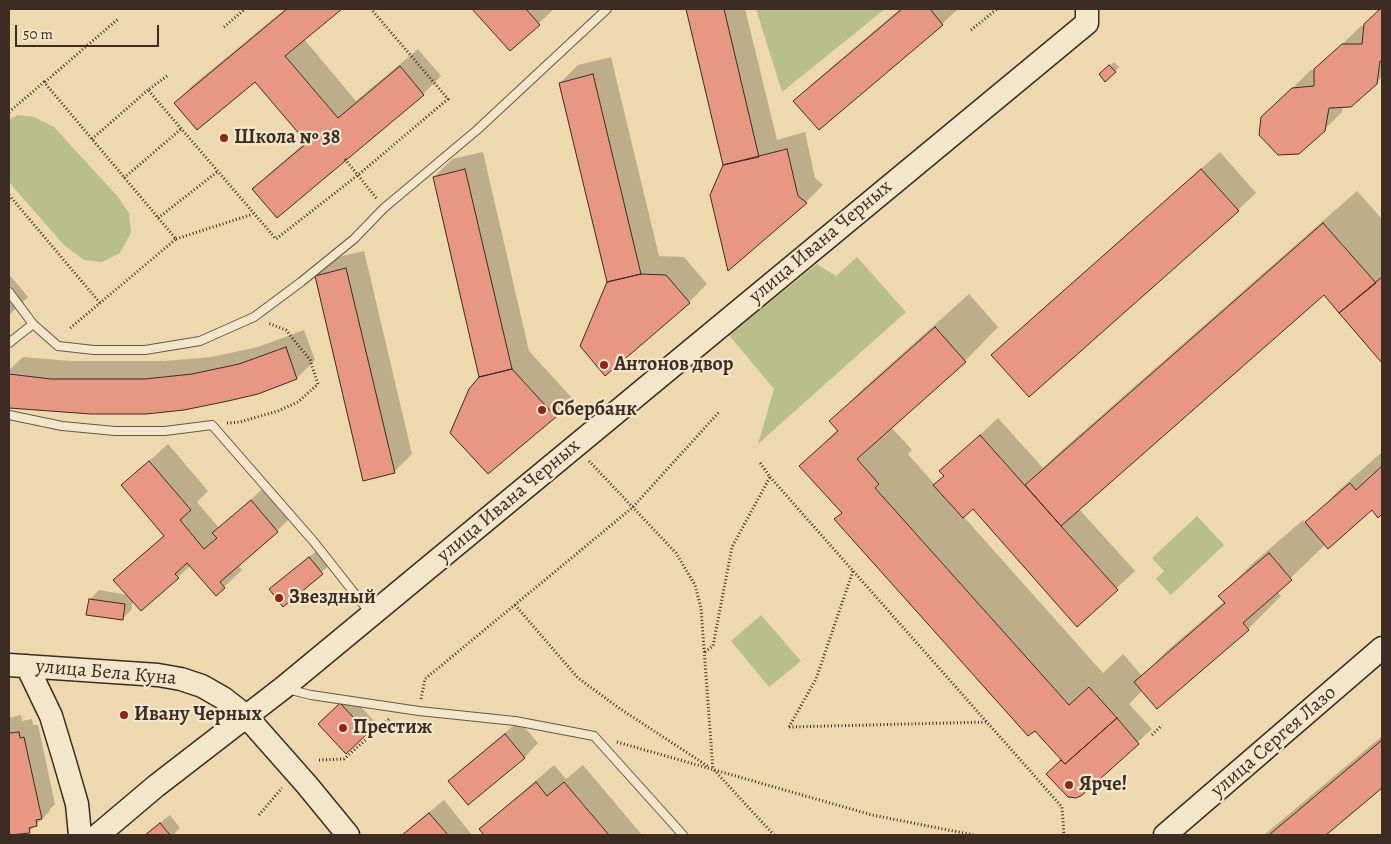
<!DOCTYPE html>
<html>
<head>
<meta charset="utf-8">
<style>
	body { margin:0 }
	#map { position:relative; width:1391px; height:844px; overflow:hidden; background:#edd9ad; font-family:Alegreya,serif }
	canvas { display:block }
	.frame { position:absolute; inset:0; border:10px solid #3d2c23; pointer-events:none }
	.scale { position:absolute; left:15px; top:25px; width:144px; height:22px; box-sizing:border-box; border:2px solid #3d2c23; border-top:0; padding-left:6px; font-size:15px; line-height:18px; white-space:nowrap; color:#3d2c23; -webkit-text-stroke:4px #f3e6ca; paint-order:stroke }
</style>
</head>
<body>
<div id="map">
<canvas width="1391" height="844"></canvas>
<div class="frame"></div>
<div class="scale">50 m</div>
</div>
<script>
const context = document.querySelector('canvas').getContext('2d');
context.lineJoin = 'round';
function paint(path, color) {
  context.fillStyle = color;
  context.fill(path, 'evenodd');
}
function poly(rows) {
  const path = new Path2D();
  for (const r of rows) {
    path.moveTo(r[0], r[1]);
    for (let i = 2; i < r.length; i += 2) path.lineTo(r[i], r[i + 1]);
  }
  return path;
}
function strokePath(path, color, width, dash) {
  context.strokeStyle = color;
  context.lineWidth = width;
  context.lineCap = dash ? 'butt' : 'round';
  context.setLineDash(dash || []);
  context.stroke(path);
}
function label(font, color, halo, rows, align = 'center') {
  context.font = font + ' Alegreya,serif';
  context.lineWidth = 4.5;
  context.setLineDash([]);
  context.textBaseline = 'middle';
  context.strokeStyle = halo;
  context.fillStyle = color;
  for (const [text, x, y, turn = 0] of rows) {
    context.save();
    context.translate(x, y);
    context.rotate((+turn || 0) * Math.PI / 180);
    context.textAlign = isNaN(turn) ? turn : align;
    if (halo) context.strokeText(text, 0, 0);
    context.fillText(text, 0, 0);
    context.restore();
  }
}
const green = poly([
	[756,9,885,9,782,92],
	[17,115,34,117,54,127,118,197,129,213,131,233,120,253,102,262,84,260,64,245,9,182,9,120],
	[857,257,906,312,758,444,774,389,729,335,817,264,836,276],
	[1197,516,1224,545,1171,595,1156,579,1164,571,1152,558],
	[761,615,801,661,769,687,731,641]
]);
const shadow = poly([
	[285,9,340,9,304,39,356,101,418,49,441,76,423,94,254,189,272,171,307,141,255,80,175,103,193,85],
	[474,9,554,9,510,50],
	[687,9,745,9,777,140,805,132,815,178,823,185,806,202,724,165],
	[900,9,958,9,942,24,819,129,795,101,813,83],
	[1381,9,1382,77,1376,83,1343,106,1342,112,1324,130,1281,99,1311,70,1315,70,1361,26,1365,26],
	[611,57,659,256,684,257,707,284,689,302,605,374,608,282,560,83,578,65],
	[1114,62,1119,67,1115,72,1105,70],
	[483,152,529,351,572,398,555,416,481,377,434,177,452,159],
	[1220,152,1256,193,1238,210,993,355,1011,337],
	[1357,191,1382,219,1382,361,1324,294,1079,509,1135,571,1077,625,973,507,963,516,1103,673,1123,654,1142,676,1169,649,1225,601,1220,596,1253,563,1303,520,1306,524,1340,489,1382,452,1382,512,1378,516,1372,508,1326,544,1277,591,1281,596,1248,629,1143,690,1129,704,1152,729,1080,795,1047,774,1062,759,801,466,838,429,831,421,864,388,969,294,998,327,965,361,891,427,912,450,908,454,935,485,945,476,941,471,998,418,1043,468,1060,452],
	[364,251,412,454,394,472,316,276,334,258],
	[9,274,28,297,9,315],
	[304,330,315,360,297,378,258,393,91,413,9,407,9,370,23,357,70,361,164,361,211,357,258,347],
	[168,444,208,491,197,502,219,528,269,483,295,513,277,531,238,565,242,570,224,587,191,565,178,577,133,600,131,610,122,619,90,599,99,590,128,595,115,580,165,534,123,485],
	[319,549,331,564,283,605,270,589],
	[350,695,376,723,367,732,328,715],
	[21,715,22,721,32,719,33,725,38,725,55,804,50,809,50,811,29,832,11,835,11,831,9,831,9,718],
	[519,721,538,743,525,757,468,804,449,781,463,768],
	[1382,736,1382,786,1324,835,1264,835],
	[554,765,566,779,583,765,642,835,486,835,481,829,499,812],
	[444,800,472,835,403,835,411,827],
	[170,815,180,828,173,835,145,835]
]);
const building = poly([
	[287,9,342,9,285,56,338,118,400,66,424,95,277,218,252,189,307,143,255,82,197,130,174,103,287,9],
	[472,9,526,9,540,25,510,51,472,9],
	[686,9,724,9,759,157,723,165,686,9],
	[902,9,930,9,943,25,819,130,793,101,902,9],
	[1380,9,1382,9,1382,61,1380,61,1377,84,1351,107,1329,108,1325,131,1299,154,1278,155,1259,135,1261,117,1292,88,1314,86,1314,69,1342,44,1362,44,1364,24,1380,9],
	[1109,65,1116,72,1105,82,1099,74,1109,65],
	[593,74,641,274,607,282,559,83,593,74],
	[787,149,798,196,807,203,728,271,710,195,723,165,787,149],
	[465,169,512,369,479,377,433,177,465,169],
	[1201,169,1239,211,1029,397,991,355,1201,169],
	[1323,223,1376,283,1339,313,1324,295,1061,526,1025,485,1323,223],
	[346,268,395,473,363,481,315,276,346,268],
	[641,274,666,275,690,303,605,376,580,346,607,282,641,274],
	[1382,277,1382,363,1339,313,1382,277],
	[935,327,966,362,857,459,879,484,875,488,1069,705,1089,687,1117,718,1065,764,1035,731,1028,736,834,519,842,513,799,466,838,431,829,421,935,327],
	[286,347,297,379,258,394,228,401,184,410,146,414,91,414,9,408,9,374,51,379,145,379,192,374,239,364,286,347],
	[512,369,556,417,488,474,450,433,469,389,479,377,512,369],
	[980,435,1118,590,1077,627,973,509,963,518,933,485,944,476,939,471,980,435],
	[149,461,191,510,180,520,204,549,217,538,212,533,251,500,278,532,220,582,225,588,216,596,187,563,175,574,179,578,141,611,113,580,164,536,121,485,149,461],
	[1382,466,1382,514,1378,518,1372,510,1328,549,1305,522,1350,483,1356,490,1382,466],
	[1269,553,1292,580,1243,623,1249,630,1157,709,1134,682,1225,603,1218,596,1269,553],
	[309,557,323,574,283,607,269,589,309,557],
	[89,599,125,604,123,620,86,615,89,599],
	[340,703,368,733,346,754,318,724,340,703],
	[1117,718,1139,744,1081,796,1076,798,1068,797,1046,774,1061,760,1065,764,1117,718],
	[19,732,20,738,24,737,42,819,36,820,37,826,29,828,30,833,10,835,9,833,9,733,19,732],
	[505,734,525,758,468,805,448,781,505,734],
	[1382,740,1382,788,1326,835,1269,835,1382,740],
	[536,782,547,796,564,782,609,835,484,835,479,829,536,782],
	[429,813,448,835,402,835,429,813],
	[160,823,170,835,145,835,160,823]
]);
const path = poly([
	[224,27,245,9],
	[971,30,997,9],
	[167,76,148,90,276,239,358,175,448,99,371,9],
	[45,82,118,19],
	[9,112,44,82,176,239,69,329],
	[92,139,148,90],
	[345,159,377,199],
	[124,178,181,129],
	[9,195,100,303],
	[158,218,217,172],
	[176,239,253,214],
	[227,423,240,422,278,411,298,402,318,384,310,360,286,330,268,323],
	[589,461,676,553,695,585,701,608,713,770],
	[770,477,1062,807,1064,835],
	[515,605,578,678,619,708,709,767],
	[705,652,713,646,732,547,770,477,759,461],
	[421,699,425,679,632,508,720,411],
	[789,727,988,722],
	[789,727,816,679,853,571],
	[1152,735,1162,725],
	[617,742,872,815,974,835],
	[319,760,344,759,389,719],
	[714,770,774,835],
	[259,815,282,788]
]);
const lane = poly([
	[9,292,33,324,58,346,94,350,145,350,200,341,254,317,301,282,354,239,384,208,477,130,607,9],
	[9,343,33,324],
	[9,415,62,426,115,431,165,431,212,425,314,542,370,613],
	[287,689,311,695,419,711,515,721,594,736,683,835]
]);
const secondary = poly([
	[9,665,158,675,181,679,202,686,223,698,246,716,307,785,348,835],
	[27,666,51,716,64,759,77,804,80,835],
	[98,835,156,786,283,688,1087,23,1087,9],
	[1165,835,1382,648]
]);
const markers = [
	[224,138,5,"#8f2418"],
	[604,365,5,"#8f2418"],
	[542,410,5,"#8f2418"],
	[279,598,5,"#8f2418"],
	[124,715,5,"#8f2418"],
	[343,728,5,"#8f2418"],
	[1069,785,5,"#8f2418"]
];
const poiNames = [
	["Школа № 38",234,138],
	["Антонов двор",614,365],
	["Сбербанк",552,410],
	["Звездный",289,598],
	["Ивану Черных",134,715],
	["Престиж",353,728],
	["Ярче!",1079,785]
];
const streetNames = [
	["улица Ивана Черных",821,242,-40],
	["улица Ивана Черных",509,501,-40],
	["улица Бела Куна",106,673,5],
	["улица Сергея Лазо",1274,742,-41]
];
paint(green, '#b9bf89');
paint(shadow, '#0003');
paint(building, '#e79782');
strokePath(building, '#3d2c23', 1);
strokePath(lane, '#695746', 10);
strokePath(secondary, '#3d2c23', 25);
strokePath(path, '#3d2c23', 3, [1, 2.5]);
strokePath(lane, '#f3e6ca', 8);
strokePath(secondary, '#f3e6ca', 22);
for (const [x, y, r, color] of markers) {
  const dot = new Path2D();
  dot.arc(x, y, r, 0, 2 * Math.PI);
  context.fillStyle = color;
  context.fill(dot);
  strokePath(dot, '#f3e6ca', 2);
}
label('bold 20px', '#3d2c23', '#f3e6ca', poiNames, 'left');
label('20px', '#3d2c23', '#f3e6ca', streetNames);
</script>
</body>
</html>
